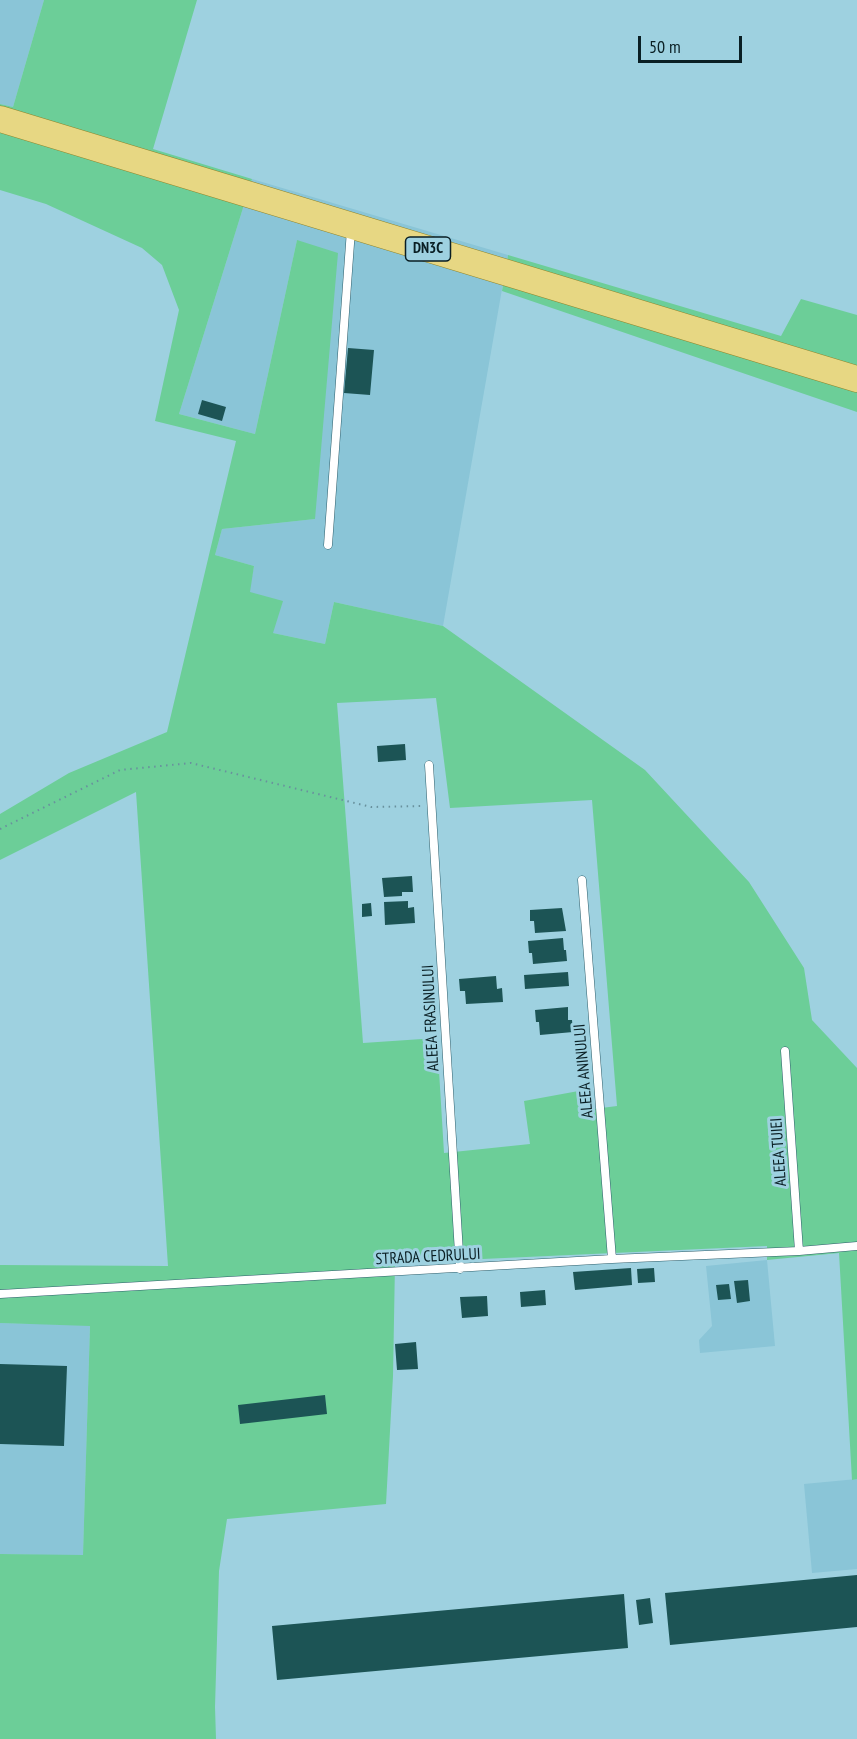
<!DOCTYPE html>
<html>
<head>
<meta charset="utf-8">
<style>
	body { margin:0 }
	#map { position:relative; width:857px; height:1739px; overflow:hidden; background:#9ed1e0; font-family:"PT Sans Narrow",sans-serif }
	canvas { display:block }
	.scale { position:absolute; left:638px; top:36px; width:104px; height:27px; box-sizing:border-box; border:3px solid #0a1f24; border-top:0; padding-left:8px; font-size:18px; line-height:21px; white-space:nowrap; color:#0a1f24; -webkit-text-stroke:4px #9ed1e0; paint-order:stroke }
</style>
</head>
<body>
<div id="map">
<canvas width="857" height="1739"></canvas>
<div class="scale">50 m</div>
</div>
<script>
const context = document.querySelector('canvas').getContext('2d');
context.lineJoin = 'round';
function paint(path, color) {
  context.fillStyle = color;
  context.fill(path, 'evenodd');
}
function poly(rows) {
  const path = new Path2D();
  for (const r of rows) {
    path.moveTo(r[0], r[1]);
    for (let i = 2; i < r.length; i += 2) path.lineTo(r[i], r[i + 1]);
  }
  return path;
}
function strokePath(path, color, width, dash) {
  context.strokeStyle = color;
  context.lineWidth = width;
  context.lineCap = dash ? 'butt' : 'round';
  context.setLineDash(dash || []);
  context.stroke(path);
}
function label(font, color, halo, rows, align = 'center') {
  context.font = font + ' "PT Sans Narrow",sans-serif';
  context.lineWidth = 6;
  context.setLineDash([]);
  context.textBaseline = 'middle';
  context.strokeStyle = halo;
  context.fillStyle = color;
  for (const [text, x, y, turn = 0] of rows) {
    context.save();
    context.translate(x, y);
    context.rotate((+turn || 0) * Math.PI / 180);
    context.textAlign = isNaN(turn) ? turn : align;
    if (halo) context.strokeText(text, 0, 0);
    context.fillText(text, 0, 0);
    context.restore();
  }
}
const built = poly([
	[0,0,44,0,13,107,0,104],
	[252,179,508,255,443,626,334,602,325,644,273,633,249,592,254,566,215,555,222,529,315,519,297,240,255,434,179,414],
	[767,1260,775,1346,700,1353,699,1340,712,1326,706,1266],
	[0,1323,90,1325,83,1556,0,1554],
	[857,1479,857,1569,812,1573,804,1484]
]);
const green = poly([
	[44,0,197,0,153,149,252,179,179,414,255,434,297,240,338,253,315,519,222,529,215,555,254,566,250,592,283,601,273,633,325,644,334,602,443,626,645,770,749,882,804,968,812,1020,857,1068,857,1479,852,1480,839,1253,767,1260,767,1246,395,1263,393,1376,386,1504,227,1519,219,1571,215,1707,216,1739,0,1739,0,1554,83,1555,90,1326,0,1323,0,1265,168,1266,136,792,0,860,0,814,69,773,167,732,236,441,155,421,179,310,162,265,142,248,46,204,0,190,0,104,13,107],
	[436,698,450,808,592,800,617,1106,586,1110,584,1090,524,1101,530,1144,444,1153,437,1038,363,1043,337,703],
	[508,255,781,336,801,299,857,315,857,412,502,291]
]);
const building = poly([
	[348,348,374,350,370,395,344,393],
	[202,400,226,407,222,421,198,414],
	[405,744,406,760,378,762,377,746],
	[412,876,413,892,402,892,402,896,384,897,382,878],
	[408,901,408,908,414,907,415,923,385,925,384,902],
	[371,903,372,916,362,917,362,904],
	[562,908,566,931,535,933,534,921,530,921,530,910],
	[563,938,564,950,566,950,567,961,533,964,532,953,529,953,528,941],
	[568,972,569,986,525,989,524,975],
	[496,976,497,989,502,988,503,1002,466,1004,465,991,460,991,459,979],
	[568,1007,568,1020,572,1020,573,1032,540,1035,539,1022,536,1022,535,1010],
	[631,1268,632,1285,575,1290,573,1272],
	[654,1268,655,1282,638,1283,637,1269],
	[748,1280,750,1301,737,1303,734,1281],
	[729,1284,731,1299,718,1300,716,1285],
	[545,1290,546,1305,521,1307,520,1292],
	[487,1296,488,1316,462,1318,460,1297],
	[416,1342,418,1369,397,1370,395,1344],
	[0,1364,67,1366,64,1446,0,1444],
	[325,1395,327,1414,240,1424,238,1405],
	[857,1575,857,1627,670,1645,665,1593],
	[624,1594,628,1648,277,1680,272,1626],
	[650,1598,653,1623,639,1625,636,1600]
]);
const path = poly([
	[0,829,120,770,191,763,371,807,422,806]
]);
const lane = poly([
	[328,545,351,230],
	[429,765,460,1269],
	[582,880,612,1259],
	[785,1051,799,1251],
	[0,1294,612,1259,799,1251,857,1246]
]);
const primary = poly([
	[0,119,857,379]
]);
const shields = [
	[428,249,45]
];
const shieldNames = [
	["DN3C",428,249]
];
const streetNames = [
	["ALEEA FRASINULUI",431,1018,-93],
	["ALEEA ANINULUI",584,1071,-95],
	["ALEEA TUIEI",779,1152,-94],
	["STRADA CEDRULUI",428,1257,-3]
];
paint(built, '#8ac5d7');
paint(green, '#6cce98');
paint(building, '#1c5455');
strokePath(lane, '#2c5d6a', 9);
strokePath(primary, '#8f852c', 27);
strokePath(path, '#69919d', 2, [1.5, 4.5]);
strokePath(lane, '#fff', 8);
strokePath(primary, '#e7d783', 26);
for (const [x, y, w] of shields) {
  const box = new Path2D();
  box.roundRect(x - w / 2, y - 12, w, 24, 4.5);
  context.fillStyle = '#9ed1e0';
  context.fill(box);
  strokePath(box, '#0a1f24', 1.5);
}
label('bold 15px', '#0a1f24', null, shieldNames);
label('16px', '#0a1f24', '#9ed1e0', streetNames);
</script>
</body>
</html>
